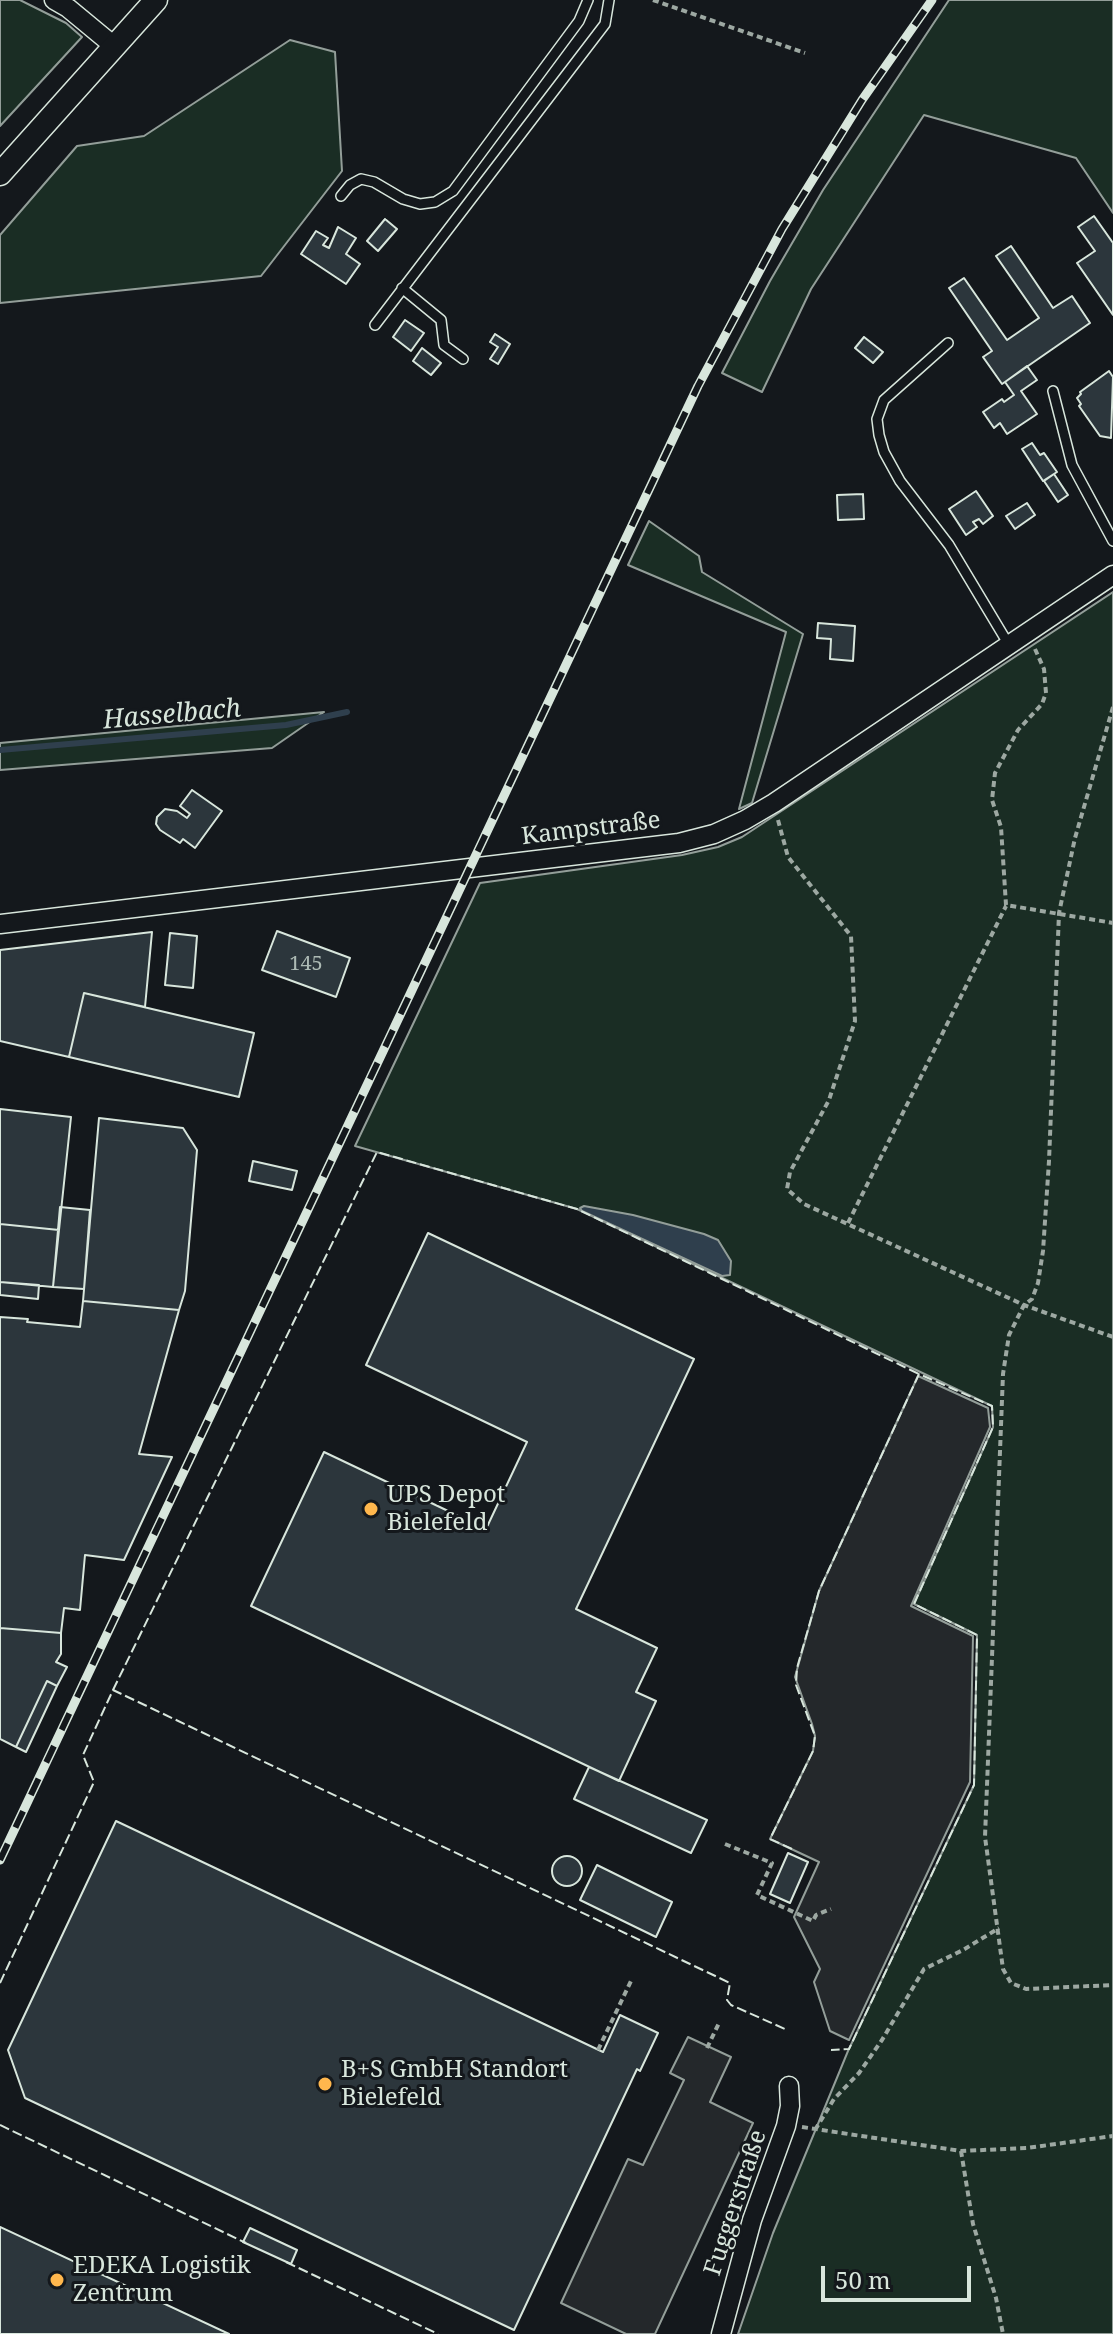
<!DOCTYPE html>
<html>
<head>
<meta charset="utf-8">
<style>
	body { margin:0 }
	#map { position:relative; width:1113px; height:2334px; overflow:hidden; background:#14181c; font-family:"Noto Serif",serif }
	canvas { display:block }
	.scale { position:absolute; left:821px; top:2266px; width:150px; height:36px; box-sizing:border-box; border:4px solid #d8e6dc; border-top:0; padding-left:10px; font-size:24px; line-height:28px; white-space:nowrap; color:#d8e6dc; -webkit-text-stroke:6px #14181c; paint-order:stroke }
</style>
</head>
<body>
<div id="map">
<canvas width="1113" height="2334"></canvas>
<div class="scale">50 m</div>
</div>
<script>
const context = document.querySelector('canvas').getContext('2d');
context.lineJoin = 'round';
function paint(path, color) {
  context.fillStyle = color;
  context.fill(path, 'evenodd');
}
function poly(rows) {
  const path = new Path2D();
  for (const r of rows) {
    if (r.length === 3) {
      path.moveTo(r[0] + r[2], r[1]);
      path.arc(r[0], r[1], r[2], 0, 2 * Math.PI);
      continue;
    }
    path.moveTo(r[0], r[1]);
    for (let i = 2; i < r.length; i += 2) path.lineTo(r[i], r[i + 1]);
  }
  return path;
}
function strokePath(path, color, width, dash) {
  context.strokeStyle = color;
  context.lineWidth = width;
  context.lineCap = dash ? 'butt' : 'round';
  context.setLineDash(dash || []);
  context.stroke(path);
}
function label(font, color, halo, rows, align = 'center') {
  context.font = font + ' "Noto Serif",serif';
  context.lineWidth = 6;
  context.setLineDash([]);
  context.textBaseline = 'middle';
  context.strokeStyle = halo;
  context.fillStyle = color;
  for (const [text, x, y, turn = 0] of rows) {
    context.save();
    context.translate(x, y);
    context.rotate((+turn || 0) * Math.PI / 180);
    context.textAlign = isNaN(turn) ? turn : align;
    if (halo) context.strokeText(text, 0, 0);
    context.fillText(text, 0, 0);
    context.restore();
  }
}
const green = poly([
	[0,0,20,0,66,23,82,37,0,126,0,0],
	[949,0,1113,0,1113,213,1076,158,924,115,811,289,762,392,722,373,770,281,823,190,949,0],
	[290,40,335,52,342,171,261,276,0,303,0,235,77,146,144,136,290,40],
	[649,521,699,556,702,572,803,634,752,803,739,809,786,632,628,565,649,521],
	[1113,592,1113,2334,738,2334,773,2233,848,2051,974,1785,977,1635,914,1604,993,1427,992,1406,577,1209,355,1146,480,883,682,855,718,847,742,837,1113,592],
	[324,712,272,748,0,770,0,743,324,712]
]);
const parking = poly([
	[918,1376,988,1408,990,1427,911,1606,973,1636,970,1782,849,2040,830,2031,814,1982,820,1969,794,1917,819,1862,770,1839,813,1751,815,1736,812,1724,795,1677,819,1591,918,1376],
	[688,2037,731,2057,710,2102,753,2123,655,2334,626,2334,561,2303,628,2159,643,2165,684,2080,670,2073,688,2037]
]);
const water = poly([
	[584,1206,633,1215,704,1234,718,1240,731,1261,730,1275,722,1276,582,1211,580,1208,584,1206]
]);
const stream = poly([
	[0,750,286,725,347,712]
]);
const building = poly([
	[1094,216,1113,243,1113,315,1077,263,1095,251,1078,227,1094,216],
	[385,219,397,229,378,251,367,241,385,219],
	[338,227,356,238,346,254,360,264,346,284,301,254,316,231,328,238,323,245,329,248,338,227],
	[1011,246,1053,308,1072,296,1090,323,1002,384,983,357,992,351,949,288,964,278,1007,340,1039,318,996,256,1011,246],
	[405,320,424,333,411,351,393,337,405,320],
	[495,334,510,344,498,364,490,359,498,347,490,342,495,334],
	[864,337,883,352,873,363,855,348,864,337],
	[422,348,441,363,431,375,413,361,422,348],
	[1027,366,1037,380,1021,391,1037,414,1007,434,1000,423,994,428,983,412,1002,399,1004,402,1014,395,1005,382,1027,366],
	[1109,371,1113,377,1111,438,1100,436,1079,406,1081,404,1077,398,1081,394,1080,392,1109,371],
	[1032,443,1040,455,1044,453,1057,472,1043,481,1022,449,1032,443],
	[1054,474,1068,495,1058,502,1044,481,1054,474],
	[976,491,993,516,983,524,979,519,973,522,977,527,966,535,949,509,976,491],
	[863,494,864,519,838,520,837,495,863,494],
	[1027,503,1035,515,1015,529,1006,516,1027,503],
	[818,623,855,626,853,661,830,659,831,639,817,638,818,623],
	[192,790,222,811,195,848,183,839,180,843,160,830,156,824,157,817,165,809,177,811,187,818,190,814,180,806,192,790],
	[277,931,350,958,336,997,262,970,277,931],
	[152,932,145,1007,84,993,69,1057,0,1041,0,950,152,932],
	[170,933,197,936,193,988,165,985,170,933],
	[84,993,254,1033,239,1097,69,1057,84,993],
	[0,1109,71,1117,59,1230,0,1224,0,1109],
	[99,1118,183,1128,197,1150,185,1291,179,1310,83,1301,99,1118],
	[253,1161,297,1171,292,1190,249,1181,253,1161],
	[60,1207,90,1210,84,1289,53,1287,60,1207],
	[0,1224,59,1230,53,1287,0,1282,0,1224],
	[428,1233,694,1359,576,1609,657,1648,636,1692,656,1701,619,1781,251,1606,324,1452,486,1529,527,1442,366,1365,428,1233],
	[0,1282,39,1285,38,1299,0,1295,0,1282],
	[83,1301,179,1310,139,1454,172,1457,124,1560,85,1555,80,1610,64,1608,61,1633,0,1628,0,1317,28,1319,27,1322,80,1327,83,1301],
	[0,1628,61,1633,61,1654,56,1662,67,1667,57,1686,47,1681,16,1747,0,1739,0,1628],
	[47,1681,57,1686,26,1752,16,1747,47,1681],
	[589,1767,707,1820,691,1853,574,1799,589,1767],
	[116,1821,603,2052,620,2015,658,2033,640,2071,637,2069,514,2330,25,2098,8,2050,116,1821],
	[788,1853,808,1862,790,1903,770,1894,788,1853],
	[567,1871,15],
	[597,1865,672,1902,656,1937,580,1900,597,1865],
	[0,2227,229,2334,0,2334,0,2227],
	[250,2228,297,2250,291,2264,243,2242,250,2228]
]);
const path = poly([
	[653,0,805,53],
	[1035,649,1044,669,1046,693,1042,704,1018,730,995,773,992,800,1001,827,1006,905,1113,923],
	[1113,707,1075,838,1059,913,1049,1161,1043,1251,1038,1283,1032,1299,1024,1305,1009,1335,1003,1374,985,1837,1003,1969,1011,1983,1026,1989,1113,1985],
	[778,820,788,857,851,936,855,1021,829,1100,790,1172,787,1189,804,1204,1024,1305,1113,1337],
	[848,1223,1006,906],
	[725,1844,772,1863,757,1895,813,1921,816,1915,831,1909],
	[707,2048,719,2023],
	[598,2050,631,1981],
	[802,2127,961,2151,1027,2148,1113,2136],
	[815,2130,834,2099,859,2073,882,2040,924,1969,963,1950,999,1928],
	[961,2151,973,2224,996,2298,1003,2334]
]);
const service = poly([
	[341,196,350,185,361,179,374,182,403,199,420,204,435,202,453,191,579,21,588,0],
	[402,288,441,320,444,345,463,359],
	[375,325,605,24,609,0],
	[948,343,884,400,877,419,879,435,884,452,900,481,949,545,1009,645],
	[1053,391,1072,465,1113,541]
]);
const minor = poly([
	[54,0,68,8,114,46],
	[0,924,679,843,714,834,745,820,774,803,1113,575],
	[721,2334,752,2220,786,2126,790,2106,789,2086]
]);
const tertiary = poly([
	[0,174,156,0]
]);
const rail = poly([
	[0,1860,698,386,782,229,862,100,932,0]
]);
const fence = poly([
	[113,1690,377,1152,577,1209,919,1374],
	[792,1849,770,1839,813,1751,815,1736,796,1685,797,1668,819,1591,919,1374,992,1406,993,1427,914,1604,977,1635,974,1785,849,2049,831,2050],
	[0,1983,94,1782,83,1755,113,1690,730,1983,727,2000,731,2005,785,2029],
	[0,2125,246,2243],
	[286,2262,438,2334]
]);
const markers = [
	[371,1509,8,"#ffb74d"],
	[325,2084,8,"#ffb74d"],
	[57,2280,8,"#ffb74d"]
];
const numberNames = [
	["145",306,964]
];
const streetNames = [
	["Kampstraße",591,829,-7],
	["Fuggerstraße",736,2203,-72]
];
const poiNames = [
	["UPS Depot",387,1495],
	["Bielefeld",387,1523],
	["B+S GmbH Standort",341,2070],
	["Bielefeld",341,2098],
	["EDEKA Logistik",73,2266],
	["Zentrum",73,2294]
];
const waterNames = [
	["Hasselbach",172,715,-5]
];
paint(green, '#1a2d24');
strokePath(green, '#939e99', 2);
paint(parking, '#24282b');
strokePath(parking, '#939e99', 2);
paint(water, '#2f3f4d');
strokePath(water, '#939e99', 2);
strokePath(stream, '#2f3f4d', 6);
paint(building, '#2c363c');
strokePath(building, '#d8e6dc', 2);
strokePath(service, '#d8e6dc', 12);
strokePath(minor, '#d8e6dc', 21);
strokePath(tertiary, '#d8e6dc', 25);
strokePath(path, '#9da8a2', 4, [6, 4]);
strokePath(service, '#14181c', 9);
strokePath(minor, '#14181c', 18);
strokePath(tertiary, '#14181c', 22);
strokePath(rail, '#d8e6dc', 9);
strokePath(rail, '#14181c', 6, [18]);
strokePath(fence, '#d8e6dc', 2, [10, 4]);
for (const [x, y, r, color] of markers) {
  const dot = new Path2D();
  dot.arc(x, y, r, 0, 2 * Math.PI);
  context.fillStyle = color;
  context.fill(dot);
  strokePath(dot, '#14181c', 3);
}
label('20px', '#adbab4', null, numberNames);
label('24px', '#d8e6dc', '#14181c', streetNames);
label('24px', '#d8e6dc', '#14181c', poiNames, 'left');
label('italic 26px', '#d8e6dc', '#14181c', waterNames);
</script>
</body>
</html>
